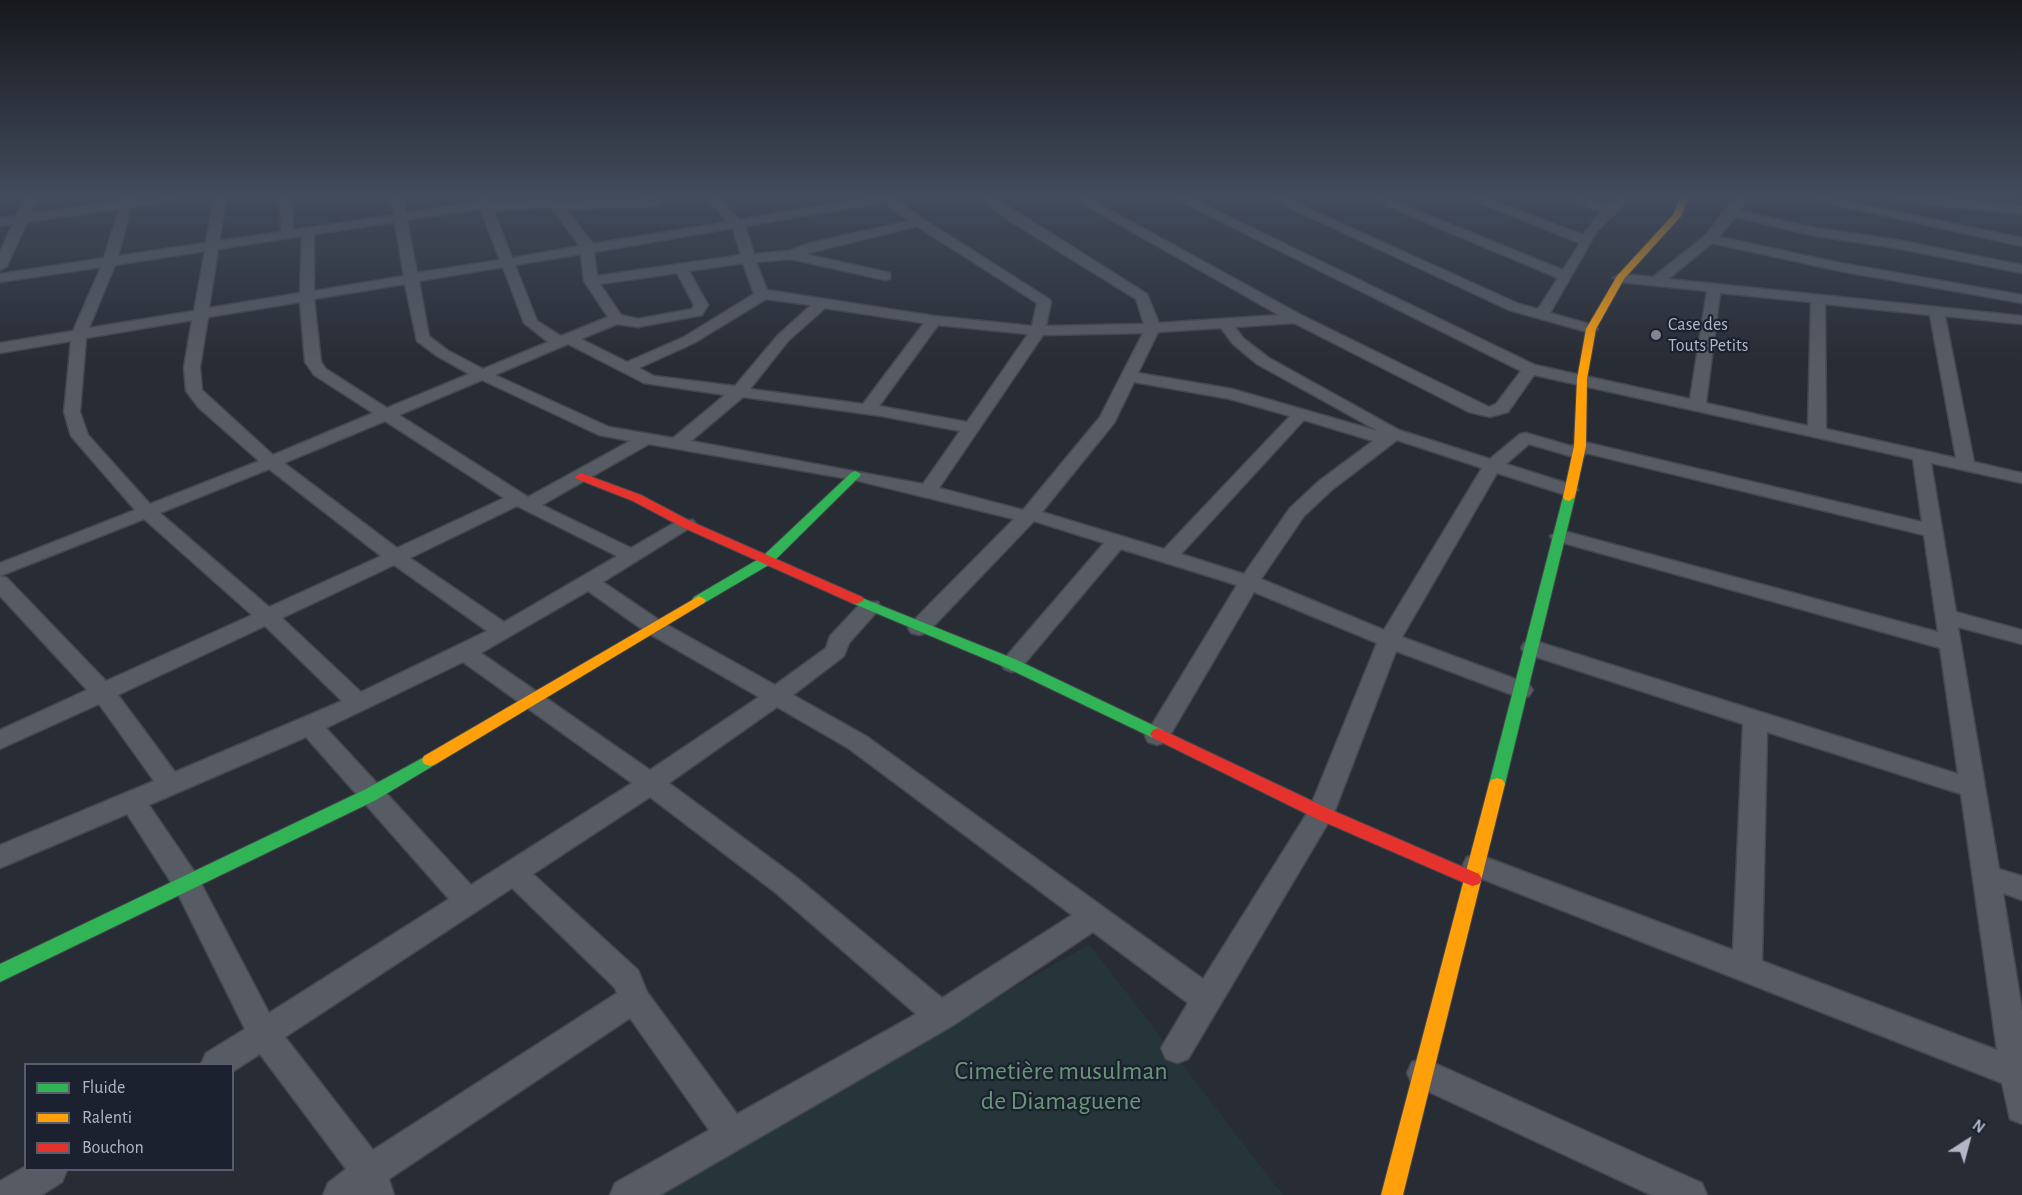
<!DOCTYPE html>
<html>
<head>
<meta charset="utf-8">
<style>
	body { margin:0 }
	#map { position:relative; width:2022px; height:1195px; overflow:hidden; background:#282c34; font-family:"Alegreya Sans",sans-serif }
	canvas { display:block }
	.legend { position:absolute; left:24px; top:1063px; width:210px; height:108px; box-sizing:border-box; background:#1b212f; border:2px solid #575d6b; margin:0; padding:8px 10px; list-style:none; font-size:18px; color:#b1b7c6 }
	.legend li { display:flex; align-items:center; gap:12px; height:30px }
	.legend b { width:30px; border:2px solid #575d6b }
	.north { position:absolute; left:1938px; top:1111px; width:60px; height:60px; -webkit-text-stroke:4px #1b212f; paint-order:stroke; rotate:36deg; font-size:16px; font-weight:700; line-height:24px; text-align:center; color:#b1b7c6 }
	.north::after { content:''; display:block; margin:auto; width:21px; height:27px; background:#b1b7c6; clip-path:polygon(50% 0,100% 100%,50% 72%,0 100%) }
</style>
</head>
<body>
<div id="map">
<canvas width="2022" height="1195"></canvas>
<ul class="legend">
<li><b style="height:8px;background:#30b455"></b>Fluide</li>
<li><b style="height:8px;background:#ff9f0a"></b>Ralenti</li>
<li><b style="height:8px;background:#e5322d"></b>Bouchon</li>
</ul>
<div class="north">N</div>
</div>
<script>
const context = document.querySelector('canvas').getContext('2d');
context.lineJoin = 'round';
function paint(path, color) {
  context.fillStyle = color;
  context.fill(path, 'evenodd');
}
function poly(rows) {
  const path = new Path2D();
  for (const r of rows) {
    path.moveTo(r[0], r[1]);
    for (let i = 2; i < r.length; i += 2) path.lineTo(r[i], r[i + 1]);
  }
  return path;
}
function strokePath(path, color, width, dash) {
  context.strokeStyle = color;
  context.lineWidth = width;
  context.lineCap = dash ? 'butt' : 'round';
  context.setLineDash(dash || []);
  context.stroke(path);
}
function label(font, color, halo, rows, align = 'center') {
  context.font = font + ' "Alegreya Sans",sans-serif';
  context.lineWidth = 4.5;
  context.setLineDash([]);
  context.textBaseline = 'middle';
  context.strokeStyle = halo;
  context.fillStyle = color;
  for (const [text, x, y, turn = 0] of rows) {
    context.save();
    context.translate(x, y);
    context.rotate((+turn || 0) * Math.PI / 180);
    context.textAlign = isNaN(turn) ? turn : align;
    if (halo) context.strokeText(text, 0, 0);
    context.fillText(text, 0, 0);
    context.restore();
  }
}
const green = poly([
	[1089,944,1283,1195,657,1195]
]);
const street = poly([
	[26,197,38,197,30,214,121,201,122,197,134,197,133,200,183,197,177,201,131,207,118,256,206,243,214,197,226,197,219,241,281,232,280,197,292,197,293,230,394,215,391,197,403,197,406,213,478,202,476,197,488,197,491,204,547,199,558,202,656,198,662,202,656,206,566,209,593,244,727,222,710,201,716,197,720,198,739,220,873,197,901,197,896,200,923,219,1049,299,1051,302,1046,326,1144,324,1136,299,1010,221,979,197,993,197,1147,294,1159,323,1279,315,1071,197,1086,197,1301,315,1489,407,1496,404,1521,371,1172,197,1188,197,1535,365,1690,399,1707,291,1620,282,1613,278,1620,274,1653,277,1705,236,1735,197,1747,197,1739,211,1816,228,1896,240,2022,265,2022,273,1896,248,1816,236,1735,217,1719,237,1840,263,2022,295,2022,303,1840,271,1712,243,1668,279,2022,316,2022,324,1945,316,1974,462,2022,473,2022,483,1931,463,1956,612,2022,630,2022,644,1958,627,1999,869,2022,876,2022,900,2003,893,2022,1010,2022,1124,2010,1119,2002,1083,1467,873,1463,865,1467,857,1477,854,1733,950,1743,724,1524,653,1521,648,1524,643,1532,640,1958,774,1940,648,1553,540,1550,536,1560,530,1938,632,1924,535,1586,453,1583,457,1577,458,1529,444,1506,464,1576,486,1578,490,1569,496,1497,473,1402,637,1529,684,1533,690,1529,696,1521,698,1396,651,1334,813,1188,1059,1177,1063,1166,1059,1161,1048,1188,1003,1093,932,952,1026,660,1195,610,1195,615,1183,709,1130,630,1018,389,1179,394,1195,323,1195,328,1183,346,1169,260,1054,232,1072,232,1064,201,1064,206,1053,245,1029,176,890,127,814,0,868,0,845,154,781,99,704,0,749,0,730,87,690,0,596,0,576,7,578,106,681,252,615,144,519,0,576,0,563,135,510,71,436,64,412,71,341,0,353,0,343,73,331,101,267,0,282,0,274,104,258,119,209,27,222,7,266,0,270,0,252,13,224,0,226,0,218,17,216,26,197],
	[884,202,909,221,810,243,789,251,754,254,745,226,884,202],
	[546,207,553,209,580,246,512,258,494,211,546,207],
	[480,209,500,260,417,273,407,220,480,209],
	[395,222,404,276,314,291,314,234,395,222],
	[917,226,1037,303,1032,326,934,316,767,290,756,262,791,259,885,280,890,279,890,273,805,254,917,226],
	[733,228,741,255,597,276,594,252,733,228],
	[302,236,300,293,209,308,218,249,302,236],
	[205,251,194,311,89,328,115,265,205,251],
	[581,254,584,281,608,317,561,336,537,321,515,265,581,254],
	[743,263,754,294,684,337,627,362,581,339,617,324,638,327,702,315,708,305,689,271,743,263],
	[503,267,524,323,548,342,483,369,447,350,429,336,419,281,503,267],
	[677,273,694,305,692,309,638,319,621,315,600,284,677,273],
	[405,284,417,341,437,356,469,374,387,408,326,369,321,362,314,299,405,284],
	[1720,293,1811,302,1808,426,1706,403,1720,293],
	[766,299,811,305,778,335,735,386,654,376,639,368,694,343,766,299],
	[300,302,305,362,314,375,373,413,273,455,202,390,200,367,208,317,300,302],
	[1825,304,1930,315,1956,458,1826,429,1825,304],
	[825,308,924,323,863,404,750,389,788,341,825,308],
	[192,320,184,367,186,391,199,408,259,461,150,504,88,435,80,412,86,338,192,320],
	[1294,323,1469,412,1490,417,1508,412,1534,375,1913,459,1922,522,1580,441,1571,446,1526,433,1520,434,1490,459,1399,430,1269,358,1243,338,1235,327,1294,323],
	[938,325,1028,334,967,422,879,406,938,325],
	[1221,328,1233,344,1257,364,1378,431,1232,389,1138,373,1158,332,1221,328],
	[1143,333,1100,417,1023,510,939,488,1043,335,1143,333],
	[568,344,644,383,725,395,673,438,609,427,495,375,568,344],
	[482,380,599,435,630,441,528,497,399,415,482,380],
	[1134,382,1230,399,1290,416,1164,549,1042,512,1114,423,1134,382],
	[743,397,881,416,960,431,923,484,691,441,743,397],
	[1304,420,1373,441,1319,481,1290,508,1244,574,1181,554,1304,420],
	[385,421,504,498,397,548,284,463,385,421],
	[1397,440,1482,468,1384,630,1261,579,1304,516,1333,489,1397,440],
	[649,444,855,480,1014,519,911,623,908,628,911,633,919,635,927,633,1034,521,1104,543,1004,659,1001,664,1004,669,1012,672,1020,669,1121,549,1237,585,1145,736,1148,742,1157,745,1166,742,1254,592,1377,643,1309,810,1203,979,866,736,793,695,844,656,849,643,881,607,878,602,862,602,830,636,826,648,775,685,662,622,603,582,696,524,693,520,679,520,631,548,542,505,649,444],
	[269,469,381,556,269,607,160,513,269,469],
	[517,506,617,556,504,622,410,558,517,506],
	[394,565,487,631,361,692,282,618,394,565],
	[588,591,646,632,759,697,650,770,481,653,588,591],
	[265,626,342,701,175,772,118,695,265,626],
	[463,662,632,783,471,885,326,728,463,662],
	[777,707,848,748,1072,915,942,998,796,877,669,783,777,707],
	[1767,732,1961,794,1997,1050,1762,961,1767,732],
	[306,737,449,899,269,1013,196,874,149,805,306,737],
	[650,797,776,893,916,1014,737,1114,647,992,638,970,533,874,650,797],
	[512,888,615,988,617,993,373,1150,285,1037,512,888],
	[1267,197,1283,197,1519,304,1538,309,1558,278,1366,197,1383,197,1563,270,1580,243,1465,197,1482,197,1583,235,1601,212,1565,197,1583,197,1608,206,1615,197,1627,197,1620,209,1597,231,1550,313,1596,326,1598,329,1591,333,1509,310,1267,197],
	[1801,197,1825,197,2022,238,2022,246,1801,197],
	[1893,197,1935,197,2022,206,2022,214,1899,201,1893,197],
	[1423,1058,1702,1183,1707,1195,1651,1195,1412,1084,1407,1073,1412,1062,1423,1058],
	[26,1166,26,1170,67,1170,62,1182,42,1195,0,1195,0,1181,26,1166]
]);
const fast = poly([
	[855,471,859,473,861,475,859,477,772,563,704,603,694,603,692,600,694,597,762,557,851,473,855,471],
	[1569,493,1575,497,1505,784,1503,788,1497,790,1491,788,1489,784,1563,497,1569,493],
	[857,596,1017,660,1163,730,1166,734,1163,738,1153,738,1007,668,852,603,850,600,857,596],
	[430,754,436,756,438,760,436,764,376,800,0,982,0,964,364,790,430,754]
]);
const slow = poly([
	[1680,197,1688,197,1681,216,1624,279,1596,329,1587,379,1586,446,1575,497,1569,501,1565,500,1563,497,1574,446,1577,379,1586,329,1617,276,1673,215,1680,197],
	[699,596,706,600,704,603,436,764,430,766,424,764,422,760,424,756,699,596],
	[1497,778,1503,780,1505,784,1403,1195,1381,1195,1489,784,1491,780,1497,778]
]);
const jam = poly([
	[581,473,641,495,690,521,862,597,864,600,857,604,852,603,682,527,633,501,577,479,575,477,581,473],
	[1158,728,1327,808,1479,874,1482,879,1479,884,1473,886,1467,884,1315,818,1153,738,1150,734,1153,730,1158,728]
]);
const markers = [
	[1656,335,6,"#818693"]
];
const farPoinames = [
	["Case des",1668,325],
	["Touts Petits",1668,346]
];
const nearParknames = [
	["Cimetière musulman",1061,1071],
	["de Diamaguene",1061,1101]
];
paint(green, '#25353a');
strokePath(street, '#44474d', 3);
strokePath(fast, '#44474d', 2);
strokePath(slow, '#44474d', 2);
strokePath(jam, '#44474d', 2);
paint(street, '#575b63');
paint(fast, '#30b455');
paint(slow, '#ff9f0a');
paint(jam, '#e5322d');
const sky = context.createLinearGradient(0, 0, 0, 364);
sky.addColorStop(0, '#16181d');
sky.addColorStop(0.54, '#424b5c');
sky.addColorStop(1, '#424b5c00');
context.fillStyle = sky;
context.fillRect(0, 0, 2022, 364);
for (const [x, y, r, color] of markers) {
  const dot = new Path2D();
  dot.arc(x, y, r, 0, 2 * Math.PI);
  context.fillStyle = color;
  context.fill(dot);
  strokePath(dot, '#1b212f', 2);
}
label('18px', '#b1b7c6', '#1b212f', farPoinames, 'left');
label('26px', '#689777', '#1b212f', nearParknames);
</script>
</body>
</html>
